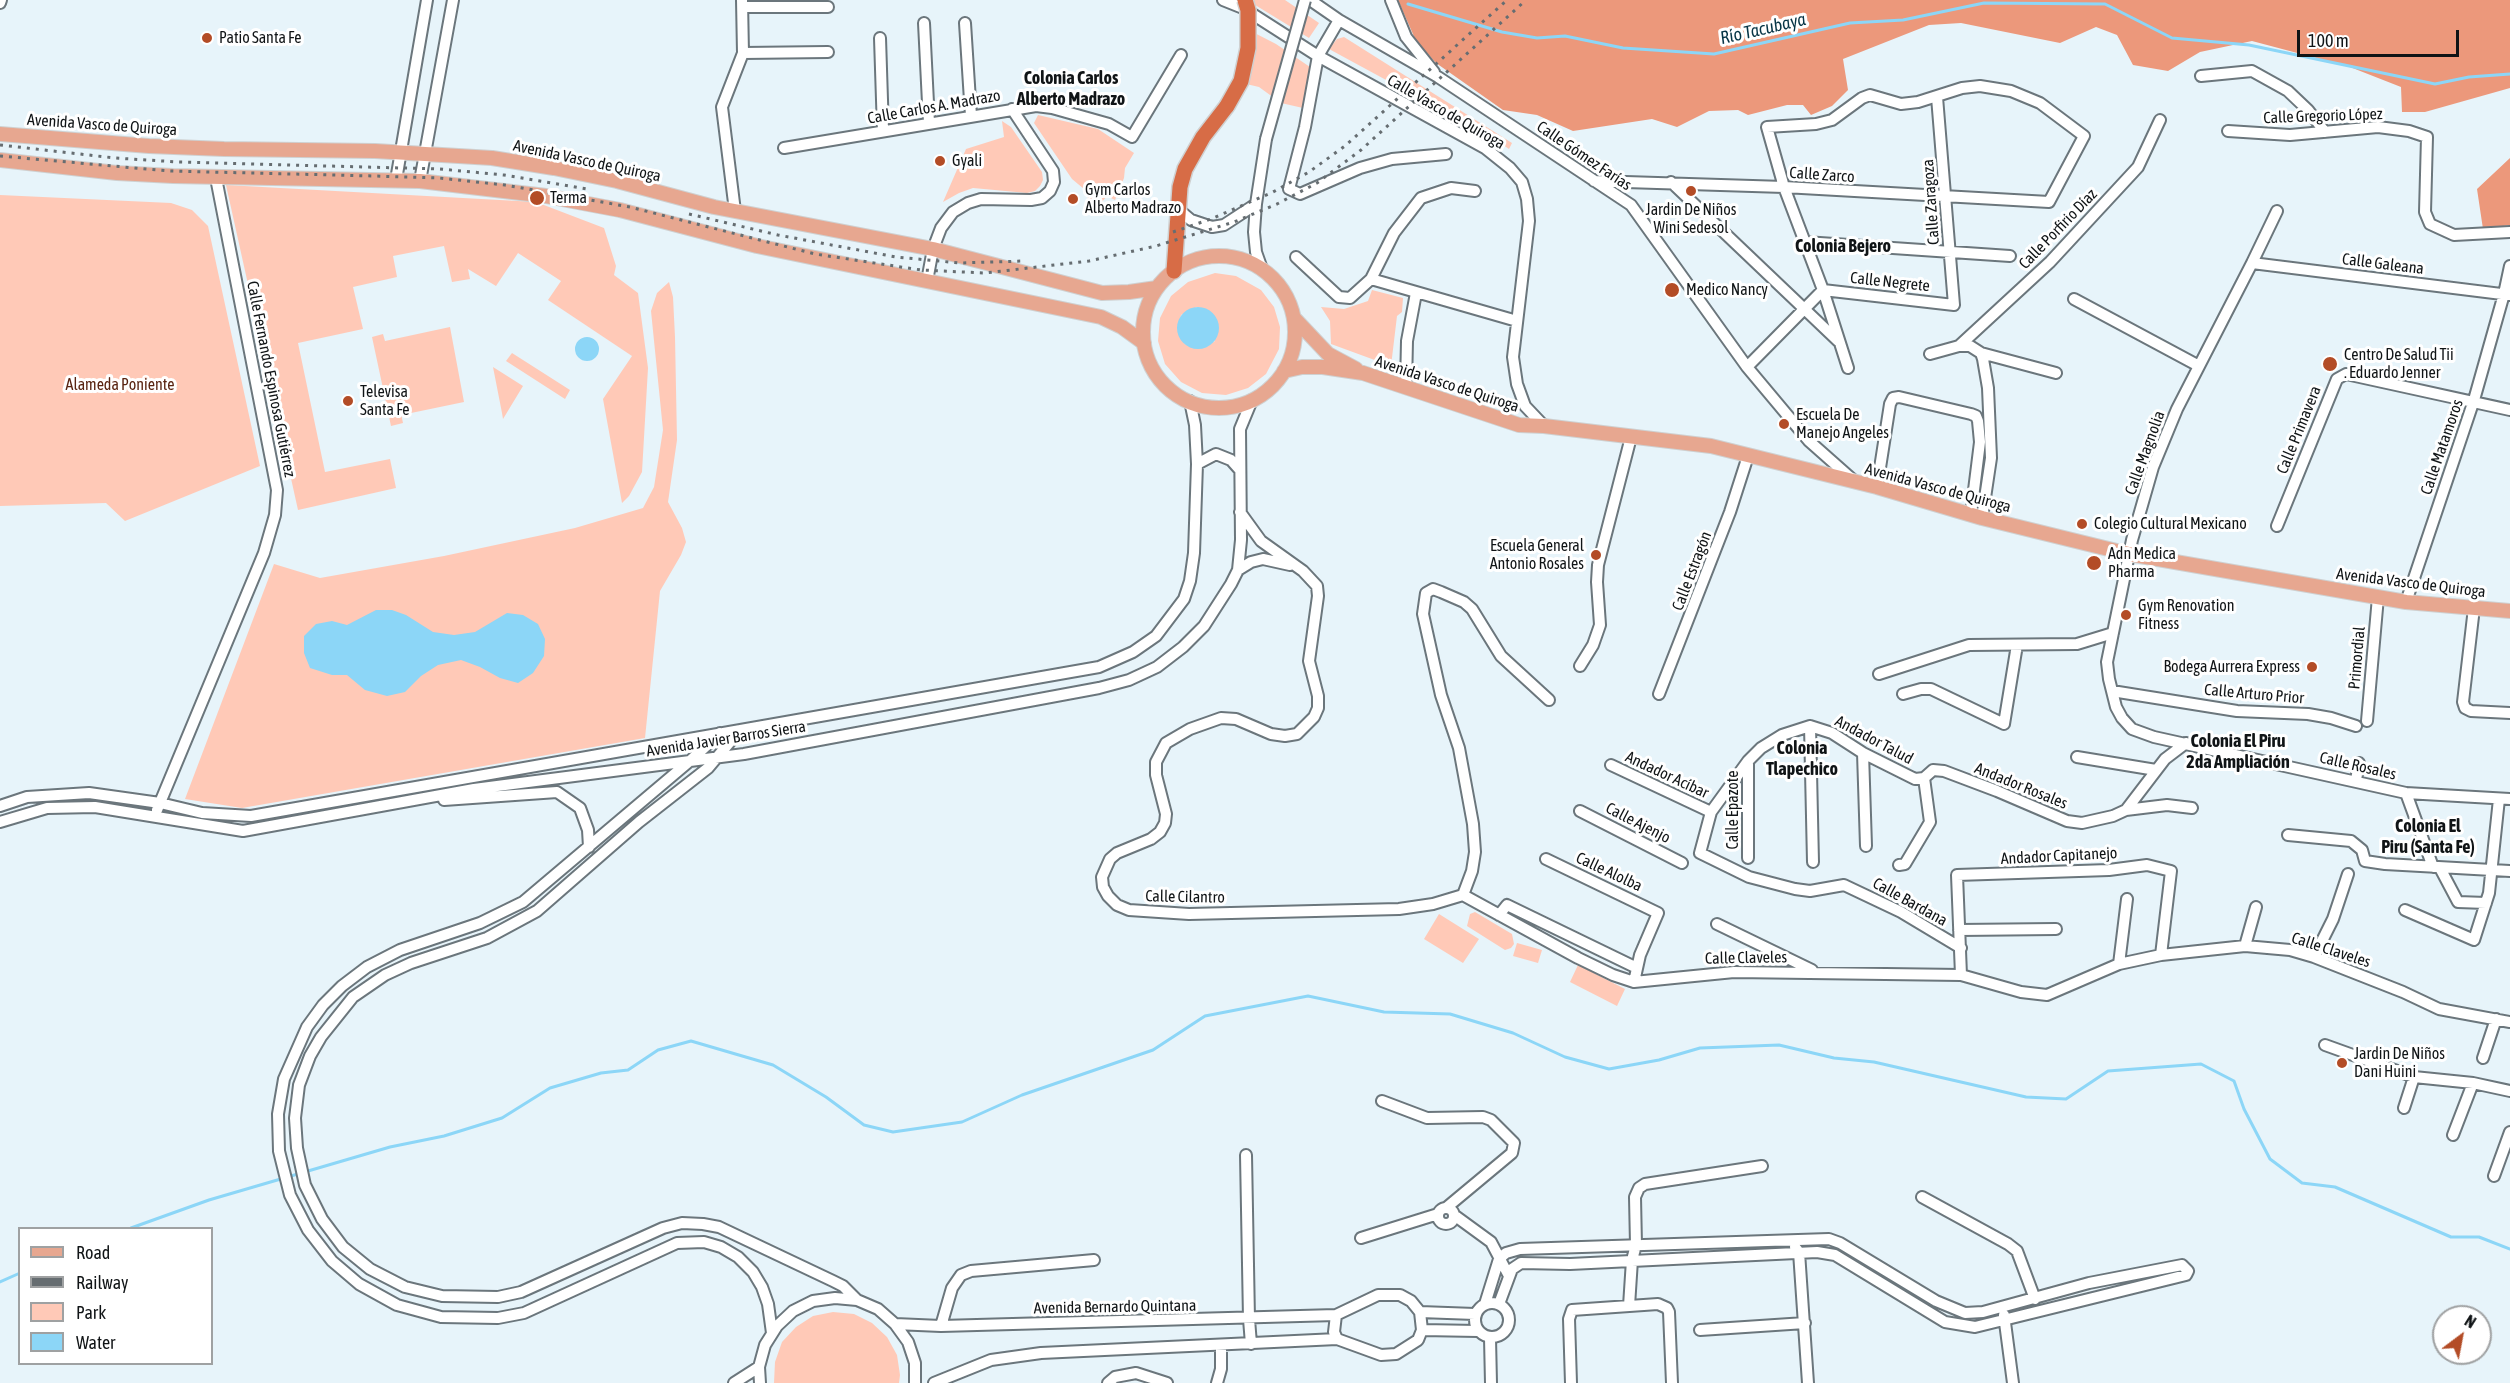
<!DOCTYPE html>
<html>
<head>
<meta charset="utf-8">
<style>
	body { margin:0 }
	#map { position:relative; width:2510px; height:1383px; overflow:hidden; background:#e7f4fa; font-family:"Asap Condensed",sans-serif }
	canvas { display:block }
	.legend { position:absolute; left:18px; top:1227px; width:195px; height:138px; box-sizing:border-box; background:#fff; border:2px solid #9fa1a2; margin:0; padding:8px 10px; list-style:none; font-size:18px; color:#101416 }
	.legend li { display:flex; align-items:center; gap:12px; height:30px }
	.legend b { width:30px; border:2px solid #9fa1a2 }
	.north { position:absolute; left:2432px; top:1305px; width:60px; height:60px; box-sizing:border-box; background:#fff; border:2px solid #9fa1a2; border-radius:50%; rotate:32deg; font-size:16px; font-weight:700; line-height:24px; text-align:center; color:#101416 }
	.north::after { content:''; display:block; margin:auto; width:21px; height:27px; background:#b34c26; clip-path:polygon(50% 0,100% 100%,50% 72%,0 100%) }
	.scale { position:absolute; left:2297px; top:30px; width:162px; height:27px; box-sizing:border-box; border:3px solid #101416; border-top:0; padding-left:8px; font-size:18px; line-height:21px; white-space:nowrap; color:#101416; -webkit-text-stroke:4px #fff; paint-order:stroke }
</style>
</head>
<body>
<div id="map">
<canvas width="2510" height="1383"></canvas>
<ul class="legend">
<li><b style="height:8px;background:#e7a790"></b>Road</li>
<li><b style="height:8px;background:#666d71"></b>Railway</li>
<li><b style="height:16px;background:#ffc9b7"></b>Park</li>
<li><b style="height:16px;background:#8cd6f7"></b>Water</li>
</ul>
<div class="north">N</div>
<div class="scale">100 m</div>
</div>
<script>
const context = document.querySelector('canvas').getContext('2d');
context.lineJoin = 'round';
function paint(path, color) {
  context.fillStyle = color;
  context.fill(path, 'evenodd');
}
function poly(rows) {
  const path = new Path2D();
  for (const r of rows) {
    if (r.length === 3) {
      path.moveTo(r[0] + r[2], r[1]);
      path.arc(r[0], r[1], r[2], 0, 2 * Math.PI);
      continue;
    }
    path.moveTo(r[0], r[1]);
    for (let i = 2; i < r.length; i += 2) path.lineTo(r[i], r[i + 1]);
  }
  return path;
}
function strokePath(path, color, width, dash) {
  context.strokeStyle = color;
  context.lineWidth = width;
  context.lineCap = dash ? 'butt' : 'round';
  context.setLineDash(dash || []);
  context.stroke(path);
}
function label(font, color, halo, rows, align = 'center') {
  context.font = font + ' "Asap Condensed",sans-serif';
  context.lineWidth = 6;
  context.setLineDash([]);
  context.textBaseline = 'middle';
  context.strokeStyle = halo;
  context.fillStyle = color;
  for (const [text, x, y, turn = 0] of rows) {
    context.save();
    context.translate(x, y);
    context.rotate((+turn || 0) * Math.PI / 180);
    context.textAlign = isNaN(turn) ? turn : align;
    if (halo) context.strokeText(text, 0, 0);
    context.fillText(text, 0, 0);
    context.restore();
  }
}
const green = poly([
	[1247,0,1285,0,1319,23,1309,38],
	[1241,26,1276,44,1310,67,1303,108,1281,103,1259,87,1242,83],
	[1344,37,1512,143,1509,149,1493,138,1329,49,1337,39],
	[1038,115,1098,129,1134,153,1125,168,1124,178,1115,200,1107,196,1093,212,1085,208,1088,198,1084,189,1072,179,1034,123],
	[1002,121,1011,127,1042,172,1043,180,1040,186,1035,191,1027,193,973,188,959,193,943,202,966,149,1004,137],
	[226,185,536,202,604,228,616,266,614,275,638,293,648,368,642,472,629,496,622,503,603,399,632,356,548,300,561,281,518,253,496,286,468,269,470,279,452,282,444,246,393,256,397,277,353,287,363,329,298,343,325,472,390,459,396,488,298,510],
	[0,195,171,203,192,210,208,226,260,466,125,521,106,503,0,506],
	[1215,273,1236,276,1261,290,1274,307,1280,327,1279,349,1266,374,1248,388,1226,395,1202,393,1181,382,1165,364,1158,341,1160,318,1171,296,1188,282],
	[1197,307,1208,310,1215,341,1204,348,1185,344,1178,333,1181,315],
	[669,282,673,297,675,337,677,440,668,502,682,528,686,542,681,555,660,591,645,738,242,808,185,799,274,564,320,578,444,556,575,528,643,508,654,487,663,430,651,311,657,293],
	[1372,290,1403,298,1402,312,1397,316,1391,366,1331,344,1330,321,1321,307,1344,309,1368,301],
	[450,327,464,402,411,413,409,407,400,409,403,423,391,426,372,337,383,334,385,341],
	[512,353,570,390,565,399,506,361],
	[493,367,523,386,503,419,502,413],
	[1475,912,1512,934,1514,944,1511,948,1505,950,1467,926,1470,914],
	[1439,914,1479,939,1463,963,1424,939],
	[1517,943,1542,950,1538,963,1513,956],
	[1578,965,1625,989,1617,1006,1570,982],
	[833,1312,854,1314,872,1323,887,1337,897,1355,900,1375,899,1383,774,1383,775,1362,782,1342,796,1327,813,1316]
]);
const forest = poly([
	[1398,0,2510,0,2510,88,2425,112,2402,112,2401,87,2350,67,2252,41,2200,52,2168,71,2133,65,2117,35,2096,27,2060,43,1961,23,1929,25,1843,59,1848,90,1832,106,1811,115,1803,105,1787,105,1748,115,1738,110,1709,111,1677,127,1652,119,1573,131,1537,115,1503,110,1436,63,1416,41],
	[2510,158,2510,225,2483,229,2477,189]
]);
const water = poly([
	[1198,328,21],
	[587,349,12],
	[376,610,392,610,406,615,433,632,454,635,475,632,507,613,523,615,538,624,545,639,544,656,533,673,518,683,500,678,480,667,461,660,438,665,421,676,405,692,387,696,365,690,347,675,332,675,310,668,304,653,304,636,316,624,332,621,347,625]
]);
const stream = poly([
	[1408,4,1502,32,1537,38,1565,36,1623,48,1714,54,1850,23,1903,20,1984,3,2105,4,2172,38,2249,45,2435,84,2469,77,2510,74],
	[131,1228,209,1200,390,1147,444,1136,502,1118,550,1088,601,1073,628,1070,658,1050,691,1041,773,1065,826,1097,864,1125,893,1132,962,1122,1022,1095,1153,1050,1205,1016,1308,996,1384,1012,1450,1014,1513,1033,1565,1057,1609,1069,1659,1060,1700,1048,1779,1045,1834,1058,1874,1062,2026,1097,2066,1099,2108,1071,2201,1064,2234,1081,2244,1109,2270,1159,2302,1183,2335,1187,2451,1237,2479,1237,2510,1249],
	[0,1282,20,1273]
]);
const minor = poly([
	[1223,0,1243,8,1318,56,1485,148,1510,168,1522,182,1527,199,1529,221,1513,357,1517,384,1525,406,1544,426],
	[1310,0,1339,20,1438,77,1631,205,1747,367,1809,441,1853,480],
	[1391,0,1406,37,1434,72],
	[0,3,1,0],
	[743,7,828,7],
	[1339,20,1318,56,1305,127,1289,189,1300,194,1360,168,1392,159,1446,154],
	[924,23,929,123],
	[965,23,971,116],
	[880,38,883,131],
	[743,53,828,52],
	[2201,76,2252,71,2288,91,2308,110,2325,132],
	[2228,131,2290,135,2378,127,2409,131,2427,137,2425,212,2430,224,2454,235,2510,232],
	[784,148,1036,106,1052,108,1109,124,1132,137,1181,55],
	[396,180,427,0],
	[420,181,453,0],
	[1594,181,1784,187,2049,202,2084,136,2040,103,2011,91,1980,86,1962,88,1918,102,1901,104,1870,95,1862,98,1832,120,1816,124,1767,127,1784,187,1823,290,1848,368],
	[1671,182,1838,341],
	[1178,209,1191,220,1212,227,1224,225,1256,204],
	[735,211,722,107,743,53,742,0],
	[2277,211,2252,263,2177,409,2153,467,2132,540,2107,662,2109,679,2116,707,2122,718,2132,729,2154,737,2406,793,2510,799],
	[1805,242,2010,256],
	[1296,257,1339,297,1350,298,1371,279,1394,233,1421,198,1451,188,1475,191],
	[2252,263,2510,295],
	[1262,269,1256,252,1254,232,1256,204,1266,139],
	[1371,279,1517,321],
	[927,281,933,249,941,228,953,212,968,203,981,199,1031,200,1042,198,1050,191,1054,182,1053,171,1012,109],
	[2074,299,2199,366],
	[1959,346,2050,262,2138,167,2160,120],
	[1981,353,2056,373],
	[1930,354,1959,346,1970,346,1981,353,1983,359,1988,388,1991,458,1982,518],
	[1747,367,1823,290,1954,305,1937,97],
	[1406,386,1407,341,1416,293],
	[1197,464,1216,454,1231,460,1239,469],
	[1877,487,1890,404,1893,398,1899,397,1971,414,1976,416,1978,421,1980,442,1971,514],
	[1240,512,1261,541,1303,571,1317,586,1318,596,1309,661,1318,696,1318,708,1314,717,1297,734,1285,736,1271,734,1236,719,1221,718,1190,729,1166,743,1156,762,1156,775,1166,814,1165,823,1160,832,1151,839,1117,853,1110,859,1102,877,1103,887,1108,896,1117,905,1129,910,1189,914,1399,909,1433,904,1463,895],
	[2277,526,2337,379,2346,374,2510,410],
	[1238,570,1251,562,1263,559,1290,565],
	[2406,602,2474,400,2504,294,2510,266],
	[2474,608,2463,702,2465,708,2471,711,2510,713],
	[1580,666,1593,645,1600,625,1597,582,1598,565,1631,437],
	[1879,674,1969,645,2077,644,2113,633],
	[2112,691,2237,711,2308,714,2331,718,2356,726],
	[1659,694,1730,512,1748,456],
	[1903,694,1921,689,1931,689,2004,724,2017,645],
	[2367,721,2378,597],
	[1810,726,1782,735,1761,748,1748,761,1711,812,1700,853,1749,877,1795,889,1810,891,1844,885,1901,912,1961,948],
	[1810,726,1813,862],
	[1810,726,1832,733,1863,753,1915,779,1924,778],
	[740,730,708,768,639,822,537,911,487,938,411,963,385,975,353,997,321,1037,310,1056,299,1085,295,1118,297,1148,305,1185,322,1219,343,1247,370,1269,405,1287,442,1296,498,1297,521,1292,663,1228,682,1223,703,1224,719,1227,833,1281,843,1286,857,1300],
	[720,733,691,760,523,902,480,923,400,950,367,967,342,986,323,1005,307,1027,284,1079,278,1114,279,1151,290,1195,308,1230,332,1261,359,1284,397,1305,441,1317,498,1318,524,1313,677,1243,704,1242,721,1247,738,1257,753,1272,762,1287,768,1304,772,1333],
	[1863,753,1866,846],
	[2077,757,2156,770],
	[1748,761,1748,858],
	[1611,765,1711,812],
	[1924,778,1933,770,1944,771,1997,791,2067,821,2082,823,2113,816,2126,810,2165,759,2186,743],
	[2356,780,2359,763],
	[2406,793,2433,867],
	[444,800,557,792,580,808,588,830,589,847],
	[0,806,27,797,89,793,160,803,202,813,251,816,1099,667,1133,652,1156,636,1184,599,1190,581,1194,553,1197,464,1195,425,1190,401],
	[157,810,264,553,275,515,277,490,216,178],
	[2126,810,2167,805,2192,808],
	[1580,811,1682,863],
	[0,822,47,808,95,807,243,831,474,789,744,754,1099,688,1129,680,1157,667,1183,647,1204,626,1231,584,1238,570,1241,540,1240,429,1252,400],
	[2288,835,2351,841,2362,850,2365,861,2385,864,2510,871],
	[1546,859,1658,913,1640,955,1634,982],
	[1899,865,1905,864,1930,822,1924,778],
	[2440,868,2458,902,2486,903],
	[1463,895,1578,958,1613,975,1634,982,1734,972,1961,975,2021,992,2047,995,2119,964,2161,955,2245,946,2290,950,2314,957,2403,992,2439,1009,2510,1022],
	[1463,895,1472,871,1475,852,1473,824,1459,748,1441,695,1423,614,1426,593,1433,589,1441,592,1464,602,1472,609,1501,656,1549,700],
	[2405,910,2474,940,2489,893,2499,799],
	[1499,915,1507,905,1637,968],
	[1717,924,1812,970],
	[1959,930,2056,929],
	[2245,946,2256,907],
	[2314,957,2333,919,2348,874],
	[2119,964,2127,899],
	[1961,975,1957,875,2109,870,2147,865,2171,871,2161,955],
	[2325,1045,2414,1077,2473,1083,2510,1091],
	[2483,1058,2496,1019],
	[1382,1101,1427,1118,1483,1117,1491,1120,1514,1143,1512,1153,1446,1208],
	[2404,1108,2414,1077],
	[2453,1135,2473,1083],
	[1246,1155,1249,1319,1251,1344],
	[2494,1176,2510,1132],
	[1922,1197,2008,1244,2017,1251,2035,1299],
	[1446,1216,8],
	[1454,1215,1491,1242,1509,1276],
	[1361,1238,1438,1214],
	[1795,1247,1799,1252,1808,1383],
	[1492,1320,17],
	[1485,1304,1499,1259,1506,1253,1520,1249,1829,1239,1840,1243,1936,1301,1965,1313,1983,1312,2089,1283,2182,1265,2188,1271,2186,1275,1975,1327,1945,1322,1835,1255,1817,1252,1570,1264,1521,1263,1512,1269,1499,1304],
	[1629,1306,1632,1260,1636,1245,1635,1197,1639,1188,1645,1184,1762,1166],
	[1420,1312,1475,1314],
	[2004,1315,2013,1383],
	[895,1324,941,1326,1336,1315],
	[941,1326,952,1288,961,1275,971,1271,1094,1260],
	[1422,1330,1478,1331],
	[1700,1330,1805,1323],
	[1490,1338,1491,1383],
	[734,1383,759,1367],
	[760,1383,759,1367,765,1345,777,1326,793,1311,813,1301,835,1298,857,1300,878,1309,895,1324,908,1342,915,1363,915,1383],
	[934,1383,991,1360,1041,1353,1337,1339,1381,1355,1396,1354,1418,1340,1422,1330,1420,1312,1411,1301,1400,1295,1378,1295,1336,1315,1334,1332,1337,1339],
	[1108,1383,1115,1377,1136,1373,1167,1383],
	[1217,1383,1221,1369,1221,1347],
	[1571,1383,1569,1319,1572,1310,1658,1304,1667,1308,1669,1312,1672,1383]
]);
const major = poly([
	[0,134,149,146,224,149,375,151,492,158,554,168,617,181,714,207,933,249,1102,293,1129,292,1157,288],
	[0,160,117,173,173,176,420,181,546,196,620,210,757,246,1101,317,1122,327,1144,343],
	[1219,332,76],
	[1294,318,1328,354,1356,369],
	[1284,371,1302,367,1323,367,1363,373,1519,425,1544,426,1711,446,1877,487,1982,518,2129,554,2406,602,2510,611]
]);
const highway = poly([
	[1174,271,1180,187,1185,169,1203,137,1227,106]
]);
const rail = poly([
	[0,145,115,158,178,162,440,169,504,175,587,189],
	[0,156,169,171,374,176,439,178,505,185,630,207,815,254,921,270,985,273,1089,261,1156,246,1234,222,1277,204,1317,183,1361,150,1526,0],
	[689,214,778,235,896,257,960,263,1024,261],
	[1173,232,1211,219,1273,192,1309,172,1345,146,1507,0]
]);
const minorBridge = poly([
	[1266,139,1305,0]
]);
const highwayBridge = poly([
	[1227,106,1241,81,1248,48,1248,10,1245,0]
]);
const markers = [
	[207,38,6,"#b34c26"],
	[940,161,6,"#b34c26"],
	[1691,191,6,"#b34c26"],
	[537,198,8,"#b34c26"],
	[1073,199,6,"#b34c26"],
	[1672,290,8,"#b34c26"],
	[2330,364,8,"#b34c26"],
	[348,401,6,"#b34c26"],
	[1784,424,6,"#b34c26"],
	[2082,524,6,"#b34c26"],
	[1596,555,6,"#b34c26"],
	[2094,563,8,"#b34c26"],
	[2126,615,6,"#b34c26"],
	[2312,667,6,"#b34c26"],
	[2342,1063,6,"#b34c26"]
];
const poiNames = [
	["Patio Santa Fe",219,38],
	["Gyali",952,161],
	["Gym Carlos",1085,190],
	["Alberto Madrazo",1085,208],
	["Terma",550,198],
	["Jardin De Niños",1691,210,"center"],
	["Wini Sedesol",1691,228,"center"],
	["Medico Nancy",1686,290],
	["Centro De Salud Tii",2344,355],
	[". Eduardo Jenner",2344,373],
	["Televisa",360,392],
	["Santa Fe",360,410],
	["Escuela De",1796,415],
	["Manejo Angeles",1796,433],
	["Colegio Cultural Mexicano",2094,524],
	["Escuela General",1584,546,"right"],
	["Antonio Rosales",1584,564,"right"],
	["Adn Medica",2108,554],
	["Pharma",2108,572],
	["Gym Renovation",2138,606],
	["Fitness",2138,624],
	["Bodega Aurrera Express",2300,667,"right"],
	["Jardin De Niños",2354,1054],
	["Dani Huini",2354,1072]
];
const streetNames = [
	["Calle Carlos A. Madrazo",934,107,-10],
	["Calle Vasco de Quiroga",1446,112,30],
	["Calle Gregorio López",2323,116,-2],
	["Avenida Vasco de Quiroga",102,125,4],
	["Calle Gómez Farías",1584,156,34],
	["Avenida Vasco de Quiroga",587,161,12],
	["Calle Zarco",1822,175,4],
	["Calle Zaragoza",1931,202,-94],
	["Calle Porfirio Díaz",2058,229,-46],
	["Calle Galeana",2383,264,7],
	["Calle Negrete",1890,282,6],
	["Calle Fernando Espinosa Gutiérrez",271,379,79],
	["Avenida Vasco de Quiroga",1447,384,18],
	["Calle Primavera",2299,430,-68],
	["Calle Matamoros",2442,447,-71],
	["Calle Magnolia",2145,453,-70],
	["Avenida Vasco de Quiroga",1938,488,15],
	["Calle Estragón",1692,571,-69],
	["Avenida Vasco de Quiroga",2411,583,7],
	["Primordial",2357,658,-85],
	["Calle Arturo Prior",2254,694,5],
	["Avenida Javier Barros Sierra",726,739,-9],
	["Andador Talud",1874,740,28],
	["Calle Rosales",2358,766,13],
	["Andador Acíbar",1667,775,25],
	["Andador Rosales",2021,786,22],
	["Calle Epazote",1733,810,-90],
	["Calle Ajenjo",1638,823,27],
	["Andador Capitanejo",2059,856,-3],
	["Calle Alolba",1609,872,25],
	["Calle Cilantro",1185,897,1],
	["Calle Bardana",1910,902,29],
	["Calle Claveles",2331,950,18],
	["Calle Claveles",1746,958,-1],
	["Avenida Bernardo Quintana",1115,1307,-1]
];
const parkNames = [
	["Alameda Poniente",120,385]
];
const waterNames = [
	["Río Tacubaya",1763,29,-13]
];
const neighbourhoodNames = [
	["Colonia Carlos",1071,78],
	["Alberto Madrazo",1071,99],
	["Colonia Bejero",1843,246],
	["Colonia El Piru",2238,741],
	["2da Ampliación",2238,762],
	["Colonia",1802,748],
	["Tlapechico",1802,769],
	["Colonia El",2428,826],
	["Piru (Santa Fe)",2428,847]
];
paint(green, '#ffc9b7');
paint(forest, '#ec987b');
paint(water, '#8cd6f7');
strokePath(stream, '#8cd6f7', 3);
strokePath(minor, '#6b767c', 14);
strokePath(major, '#cfd0d0', 16);
strokePath(highway, '#cfd0d0', 18);
strokePath(minor, '#fff', 10);
strokePath(major, '#e7a790', 14);
strokePath(highway, '#d76c46', 15);
strokePath(rail, '#666d71', 3, [3, 6]);
strokePath(minorBridge, '#6b767c', 14, []);
strokePath(highwayBridge, '#cfd0d0', 18, []);
strokePath(minorBridge, '#fff', 10);
strokePath(highwayBridge, '#d76c46', 15);
for (const [x, y, r, color] of markers) {
  const dot = new Path2D();
  dot.arc(x, y, r, 0, 2 * Math.PI);
  context.fillStyle = color;
  context.fill(dot);
  strokePath(dot, '#fff', 2);
}
label('16px', '#101416', '#fff', poiNames, 'left');
label('16px', '#101416', '#fff', streetNames);
label('16px', '#592411', '#fff', parkNames);
label('italic 18px', '#073546', '#fff', waterNames);
label('bold 18px', '#101416', '#fff', neighbourhoodNames);
</script>
</body>
</html>
